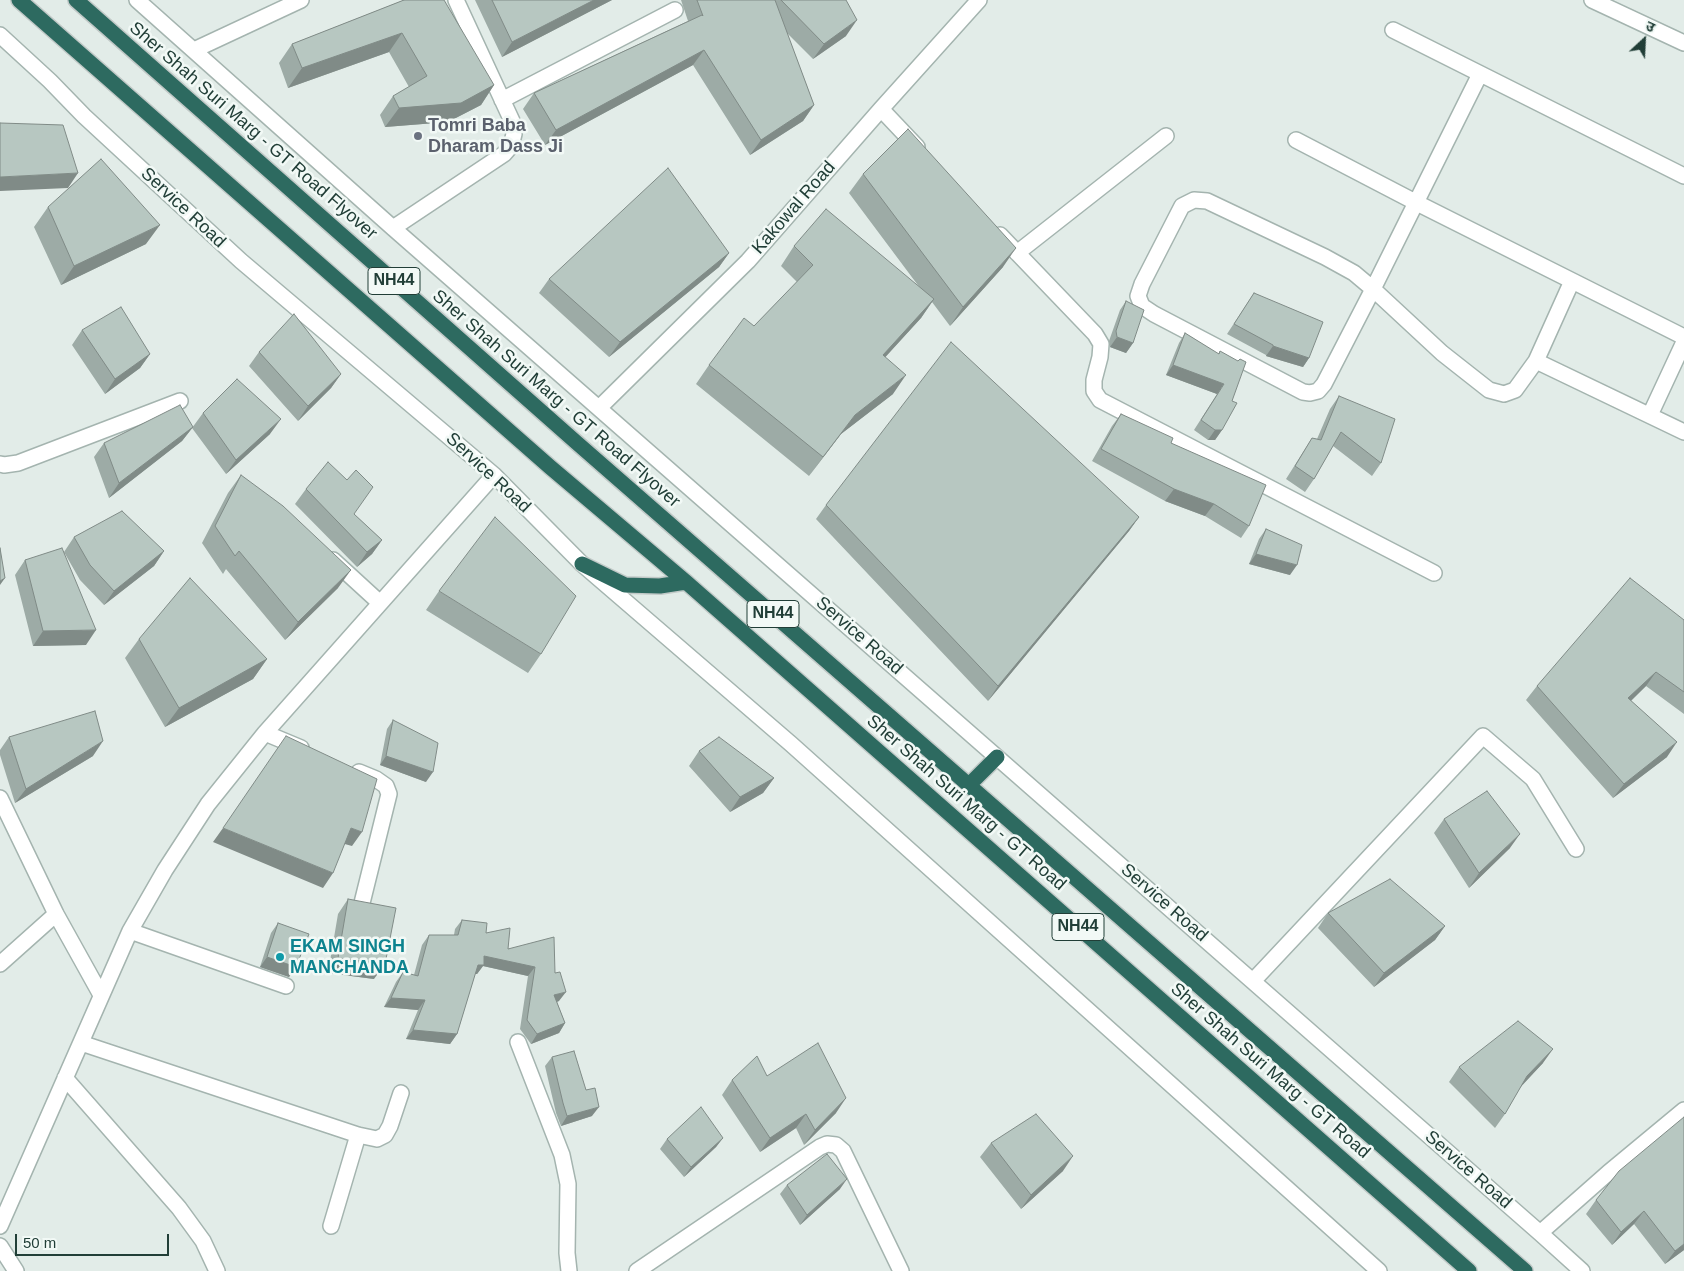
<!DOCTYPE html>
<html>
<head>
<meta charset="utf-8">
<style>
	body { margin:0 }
	#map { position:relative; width:1684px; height:1271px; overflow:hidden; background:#e2ece8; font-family:Helvetica,"Noto Sans Devanagari",sans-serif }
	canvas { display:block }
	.north { position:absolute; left:1619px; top:15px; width:50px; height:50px; -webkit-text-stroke:4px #f2f9f6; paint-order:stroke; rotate:25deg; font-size:14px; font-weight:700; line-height:20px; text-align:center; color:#213e37 }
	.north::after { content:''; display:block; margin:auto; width:18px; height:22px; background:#213e37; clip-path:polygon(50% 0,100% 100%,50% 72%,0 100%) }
	.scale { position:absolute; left:15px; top:1234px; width:154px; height:22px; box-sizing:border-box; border:2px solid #213e37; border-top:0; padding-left:6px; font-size:15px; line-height:18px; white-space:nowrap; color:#213e37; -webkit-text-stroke:4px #f2f9f6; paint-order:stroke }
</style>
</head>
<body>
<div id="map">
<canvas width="1684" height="1271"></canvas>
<div class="north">उ</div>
<div class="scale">50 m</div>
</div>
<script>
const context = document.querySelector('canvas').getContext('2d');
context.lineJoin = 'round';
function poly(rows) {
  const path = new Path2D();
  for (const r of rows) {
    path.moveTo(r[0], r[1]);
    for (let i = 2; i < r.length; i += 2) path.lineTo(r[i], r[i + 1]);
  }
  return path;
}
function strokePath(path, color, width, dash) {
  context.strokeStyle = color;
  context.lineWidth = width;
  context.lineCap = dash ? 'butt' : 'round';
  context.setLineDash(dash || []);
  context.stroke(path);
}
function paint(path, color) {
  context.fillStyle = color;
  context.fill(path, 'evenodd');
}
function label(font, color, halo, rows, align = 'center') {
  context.font = font + ' Helvetica,sans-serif';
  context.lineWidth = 5;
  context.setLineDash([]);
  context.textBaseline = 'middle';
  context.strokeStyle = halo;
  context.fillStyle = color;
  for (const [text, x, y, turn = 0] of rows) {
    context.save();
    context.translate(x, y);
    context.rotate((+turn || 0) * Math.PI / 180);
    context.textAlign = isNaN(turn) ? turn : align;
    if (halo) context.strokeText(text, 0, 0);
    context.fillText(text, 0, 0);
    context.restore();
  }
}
const minor = poly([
	[137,0,393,228,1540,1233,1582,1271],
	[1592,0,1684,43],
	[1393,30,1684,176],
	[0,35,50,81,84,116,241,261,494,475,582,564,791,744,1379,1271],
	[194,50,301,0],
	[1480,74,1373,289,1324,384,1318,391,1310,393,1303,392,1154,314,1142,306,1138,296,1142,284,1182,206,1194,200,1207,201,1325,257,1354,273,1373,289,1442,353,1489,390,1504,394,1515,390,1536,361,1572,281],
	[502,100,675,10],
	[881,109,917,147],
	[1296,140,1417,203,1684,337],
	[393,228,504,154,511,146,514,134,512,121,456,0],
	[1000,235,1095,334,1101,344,1100,357,1094,380,1094,391,1100,400,1434,573],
	[1017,253,1166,136],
	[1536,361,1684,432],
	[599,408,748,261,881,109,979,0],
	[1650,415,1684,342],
	[0,464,4,465,18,463,180,401],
	[333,560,380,603],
	[265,733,301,748],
	[359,772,376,779,386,786,389,794,361,907],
	[0,798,56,914,101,995],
	[130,931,286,986],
	[0,964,56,914],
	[1253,981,1483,736,1533,779,1576,849],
	[518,1042,562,1155,568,1184,567,1253,569,1271],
	[81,1043,358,1135,377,1139,385,1135,390,1126,401,1093],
	[65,1078,179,1208,203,1241,217,1271],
	[0,1226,130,931,165,870,208,804,265,733,494,475],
	[331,1226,358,1135],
	[1540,1233,1608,1173,1684,1110],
	[0,1246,16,1271],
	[637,1271,820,1147,827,1144,836,1145,843,1151,901,1271]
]);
const highway = poly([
	[19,0,550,467,686,582,1469,1271],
	[76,0,577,443,1525,1271],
	[582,564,625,585,660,586,686,582],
	[969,785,997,757]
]);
const wall = poly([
	[404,0,494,85,481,105,448,122,385,127,380,115,393,96,409,87,389,52,288,88,279,63,292,44],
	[475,0,612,0,502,57],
	[681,0,846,0,846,36,813,59,787,33,814,105,803,121,750,155,693,65,545,145,523,109,534,93,688,21],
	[863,174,1003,267,950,326,932,302,921,318,885,357,893,394,841,434,809,476,696,384,709,365,754,326,797,282,781,266,794,246,920,288,849,193],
	[48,207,146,244,61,285,34,227],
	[729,253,719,267,609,357,539,293,549,279],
	[1254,293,1309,358,1303,367,1266,356,1266,355,1227,334],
	[1126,301,1133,343,1126,353,1110,347,1109,341,1120,310],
	[82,330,150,354,140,368,105,394,72,345],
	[1185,333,1218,354,1220,351,1222,430,1215,440,1208,440,1194,430,1217,394,1166,375,1179,343],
	[259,352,341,374,331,388,298,421,249,366],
	[1339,396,1381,463,1372,476,1333,446,1314,479,1305,492,1286,479,1312,438,1317,439,1330,409],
	[203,413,270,434,226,474,192,428],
	[1121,414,1171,443,1249,526,1241,538,1205,516,1165,501,1092,461,1112,426],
	[193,427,182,441,109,498,94,457,104,443],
	[241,475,338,588,285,640,226,569,223,574,202,543,228,493],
	[306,489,354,514,382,540,372,554,357,567,295,504],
	[826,505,1139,517,1129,531,988,701,816,519],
	[1266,529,1290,575,1249,564,1259,539],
	[74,537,164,551,154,566,104,605,80,580,64,552,86,645,33,646,15,575,25,560,64,552],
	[439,591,541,654,528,673,426,610],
	[1684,620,1684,714,1646,686,1631,701,1667,757,1613,798,1526,700,1537,686],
	[139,639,267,659,253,679,165,727,125,658],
	[393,720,426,782,380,765,387,729],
	[9,737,93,756,15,803,0,755,0,750],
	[699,751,774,778,763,793,730,812,689,766],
	[1444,819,1510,848,1469,888,1434,833],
	[348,899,374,979,328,973,338,914],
	[1328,913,1445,926,1435,940,1374,987,1318,928],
	[462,920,486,933,508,949,555,973,559,1001,557,1002,565,1023,559,1033,531,1044,520,1029,528,976,483,966,477,974,475,974,457,1034,450,1044,406,1039,418,1010,384,1007,396,982,403,972,414,975,422,945,429,935,454,935,455,929],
	[278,923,296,967,289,977,260,967,271,933],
	[552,1057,592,1116,561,1126,556,1113,545,1066],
	[1543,1063,1521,1086,1505,1114,1495,1128,1449,1082,1459,1067],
	[767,1076,836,1113,804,1145,796,1128,760,1152,722,1095,732,1080],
	[1684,1117,1684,1250,1665,1264,1634,1224,1612,1245,1586,1214,1596,1200],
	[723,1138,716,1147,684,1177,660,1149,667,1139],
	[991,1143,1063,1171,1021,1209,980,1157],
	[787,1185,840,1189,800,1225,780,1194]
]);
const shadedWall = poly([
	[594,0,612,0,502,57,512,42],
	[857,20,846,36,813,59,824,44],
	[402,33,389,52,288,88,302,68],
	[704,50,693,65,545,145,556,130],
	[494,85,481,105,448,122,385,127,399,108],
	[814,105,803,121,750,155,761,140],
	[78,173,68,188,0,191,0,177],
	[160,225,146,244,61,285,74,266],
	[1016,248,1003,267,950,326,963,307],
	[729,253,719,267,609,357,620,342],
	[934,299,921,318,870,374,883,355],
	[1117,337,1133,343,1126,353,1110,347],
	[1273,346,1309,358,1303,367,1266,356],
	[150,354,140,368,105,394,115,379],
	[1173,365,1224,384,1217,394,1166,375],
	[341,374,331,388,298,421,308,406],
	[906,375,893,394,841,434,809,476,823,457,855,415],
	[281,419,270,434,226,474,236,460],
	[193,427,182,441,109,498,119,483],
	[1215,430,1222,430,1215,440,1208,440],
	[1174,489,1214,504,1205,516,1165,501],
	[1139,517,1129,531,988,701,998,686],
	[382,540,372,554,357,567,367,552],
	[164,551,154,566,104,605,114,591],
	[1256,554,1297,565,1290,575,1249,564],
	[351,570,338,588,285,640,298,622],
	[5,578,0,585,0,581],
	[96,630,86,645,33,646,43,631],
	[267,659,253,679,165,727,179,708],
	[1656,672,1646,686,1618,713,1628,698],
	[103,741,93,756,15,803,26,789],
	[1677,742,1667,757,1613,798,1624,784],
	[386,756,433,772,426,782,380,765],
	[774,778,763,793,730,812,740,797],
	[223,828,333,873,323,888,213,842],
	[351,828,362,832,352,846,341,843],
	[1520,834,1510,848,1469,888,1479,873],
	[1445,926,1435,940,1374,987,1384,973],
	[484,956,535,967,528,976,483,966,477,974,471,974],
	[267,957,296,967,289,977,260,967],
	[338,958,385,964,374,979,328,973],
	[566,992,559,1001,547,1005,554,995],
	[391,998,425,1000,418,1010,384,1007],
	[565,1023,559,1033,531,1044,537,1034],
	[413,1030,457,1034,450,1044,406,1039],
	[1553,1049,1543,1063,1517,1091,1527,1076],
	[846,1098,836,1113,804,1145,815,1130],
	[599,1107,592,1116,561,1126,567,1116],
	[806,1114,796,1128,760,1152,770,1138],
	[723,1138,716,1147,684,1177,691,1167],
	[1073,1156,1063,1171,1021,1209,1031,1195],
	[847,1179,840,1189,800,1225,807,1215],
	[1644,1211,1634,1224,1612,1245,1621,1232],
	[1684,1244,1684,1250,1665,1264,1675,1251]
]);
const building = poly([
	[404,0,444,0,494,85,461,103,399,108,393,96,427,76,402,33,302,68,292,44,404,0],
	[492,0,594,0,512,42,492,0],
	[697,0,775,0,814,105,761,140,704,50,556,130,534,93,702,15,703,16,697,0],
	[781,0,846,0,857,20,824,44,781,0],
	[0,123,63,125,78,173,0,177,0,123],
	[908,129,1016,248,963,307,863,174,908,129],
	[101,159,160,225,74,266,48,207,101,159],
	[668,168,729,253,620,342,549,279,668,168],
	[826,209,934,299,883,355,906,375,855,415,823,457,709,365,744,318,754,326,813,265,794,246,826,209],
	[1254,293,1323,322,1309,358,1273,346,1273,345,1234,324,1254,293],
	[1126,301,1144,310,1133,343,1117,337,1116,331,1126,301],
	[121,307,150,354,115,379,82,330,121,307],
	[294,314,341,374,308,406,259,352,294,314],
	[1185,333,1219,354,1220,351,1238,361,1240,359,1246,362,1232,401,1237,403,1222,430,1215,430,1201,420,1224,384,1173,365,1185,333],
	[951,342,1139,517,998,686,826,505,951,342],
	[237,379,281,419,236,460,203,413,237,379],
	[1339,396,1395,419,1381,463,1341,432,1314,479,1295,466,1312,438,1321,440,1339,396],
	[180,405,193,427,119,483,104,443,180,405],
	[1121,414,1173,438,1171,443,1266,485,1249,526,1214,504,1174,489,1101,449,1121,414],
	[328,462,347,480,356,470,373,487,354,514,382,540,367,552,306,489,328,462],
	[241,475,283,506,351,570,298,622,239,551,235,556,215,526,241,475],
	[122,511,164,551,114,591,90,565,74,537,122,511],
	[495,517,576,596,541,654,439,591,495,517],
	[1266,529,1302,545,1297,565,1256,554,1266,529],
	[0,548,5,578,0,581,0,548],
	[62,548,96,630,43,631,25,560,62,548],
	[190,578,267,659,179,708,139,639,190,578],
	[1630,578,1684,620,1684,692,1656,672,1628,698,1677,742,1624,784,1537,686,1630,578],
	[95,711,103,741,26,789,9,737,95,711],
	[393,720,438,743,433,772,386,756,393,720],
	[286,736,377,779,362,832,351,828,333,873,223,828,286,736],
	[719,737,774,778,740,797,699,751,719,737],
	[1487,791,1520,834,1479,873,1444,819,1487,791],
	[1390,879,1445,926,1384,973,1328,913,1390,879],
	[348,899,396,908,385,964,338,958,348,899],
	[462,920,487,923,486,933,510,928,508,949,554,937,555,973,560,972,566,992,554,995,565,1023,537,1034,527,1020,535,967,484,956,484,965,478,965,457,1034,413,1030,425,1000,391,998,403,972,418,976,429,935,458,935,462,920],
	[278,923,309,934,296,967,267,957,278,923],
	[1518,1021,1553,1049,1527,1076,1505,1114,1459,1067,1518,1021],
	[818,1043,846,1098,815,1130,806,1114,770,1138,732,1080,757,1056,767,1076,818,1043],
	[574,1051,586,1090,595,1088,599,1107,567,1116,563,1103,552,1057,574,1051],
	[701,1107,723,1138,691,1167,667,1139,701,1107],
	[1036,1114,1073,1156,1031,1195,991,1143,1036,1114],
	[1684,1117,1684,1244,1675,1251,1644,1211,1621,1232,1596,1200,1619,1171,1684,1117],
	[827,1154,847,1179,807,1215,787,1185,827,1154]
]);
const markers = [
	[418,136,5,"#6b7280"],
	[280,957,5,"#0f9aa8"]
];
const shields = [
	[394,281,52],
	[773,614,52],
	[1078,927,52]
];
const shieldNames = [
	["NH44",394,281],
	["NH44",773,614],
	["NH44",1078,927]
];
const worshipNames = [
	["Tomri Baba",428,126],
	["Dharam Dass Ji",428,147]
];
const streetNames = [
	["Sher Shah Suri Marg - GT Road Flyover",253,131,41],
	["Service Road",183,208,43],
	["Kakowal Road",794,208,-49],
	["Sher Shah Suri Marg - GT Road Flyover",556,399,41],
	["Service Road",488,473,43],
	["Service Road",859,636,41],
	["Sher Shah Suri Marg - GT Road",966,803,41],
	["Service Road",1164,903,41],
	["Sher Shah Suri Marg - GT Road",1270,1071,41],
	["Service Road",1468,1170,41]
];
const cultureNames = [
	["EKAM SINGH",290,947],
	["MANCHANDA",290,968]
];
strokePath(minor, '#a4b4af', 18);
strokePath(highway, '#c1c9c7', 18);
strokePath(minor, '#fff', 15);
strokePath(highway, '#2d6a60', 15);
paint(wall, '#9daba6');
paint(shadedWall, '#808b87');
paint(building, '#b7c7c1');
strokePath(building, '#808b87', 1);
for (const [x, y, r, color] of markers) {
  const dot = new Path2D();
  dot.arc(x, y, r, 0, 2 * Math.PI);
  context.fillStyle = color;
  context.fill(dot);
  strokePath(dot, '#f2f9f6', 2);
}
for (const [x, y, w] of shields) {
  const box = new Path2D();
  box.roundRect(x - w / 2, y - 13.5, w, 27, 4);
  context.fillStyle = '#f2f9f6';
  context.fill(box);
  strokePath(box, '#213e37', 1);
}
label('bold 16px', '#213e37', null, shieldNames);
label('bold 18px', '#5b616d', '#f2f9f6', worshipNames, 'left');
label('18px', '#213e37', '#f2f9f6', streetNames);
label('bold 18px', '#0d838f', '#f2f9f6', cultureNames, 'left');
</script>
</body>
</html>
